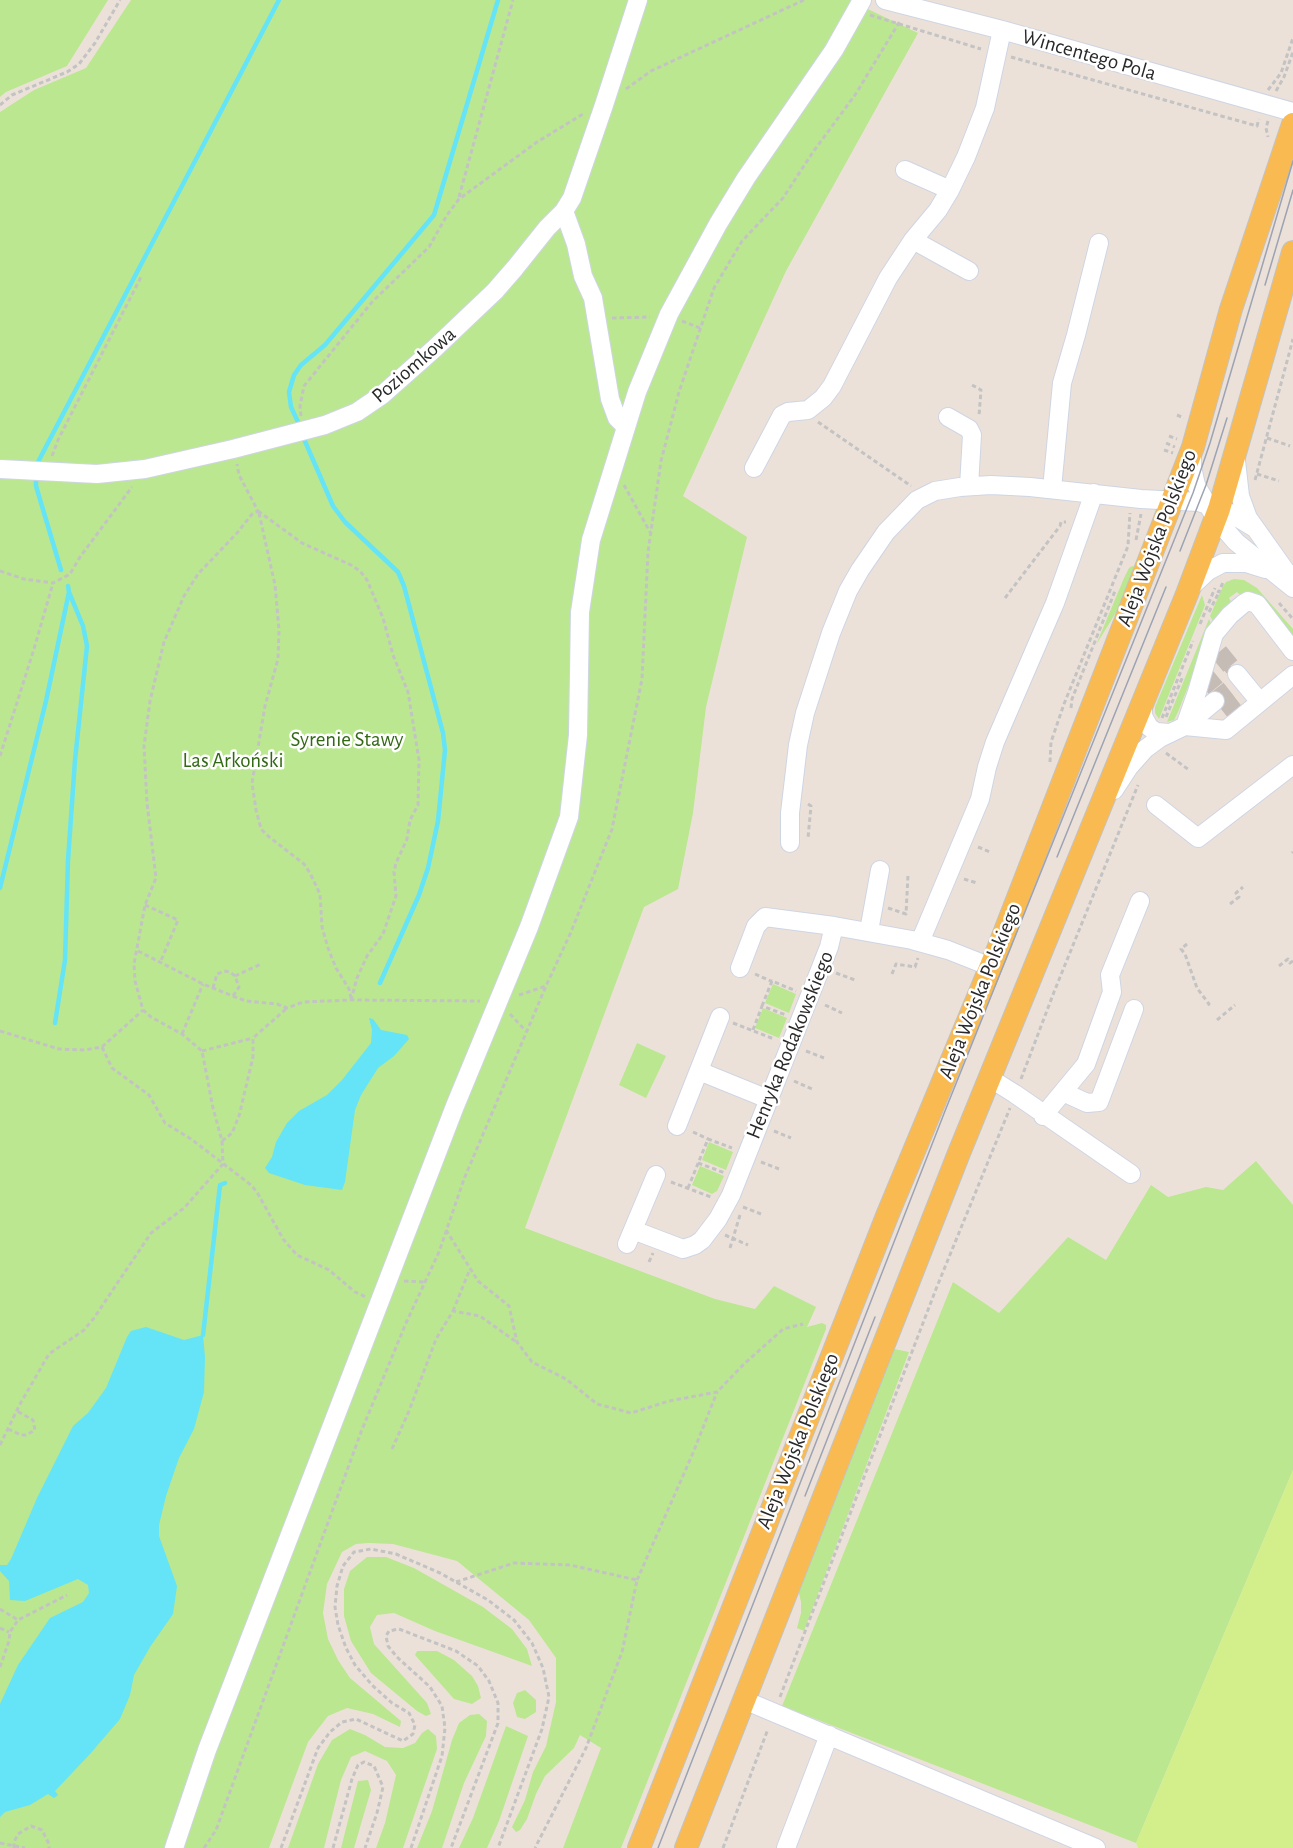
<!DOCTYPE html>
<html>
<head>
<meta charset="utf-8">
<style>
	body { margin:0 }
	canvas { display:block; background:#ece1d9 }
</style>
</head>
<body>
<canvas width="1293" height="1848"></canvas>
<script>
const context = document.querySelector('canvas').getContext('2d');
context.lineJoin = 'round';
function paint(path, color) {
  context.fillStyle = color;
  context.fill(path, 'evenodd');
}
function poly(rows) {
  const path = new Path2D();
  for (const r of rows) {
    path.moveTo(r[0], r[1]);
    for (let i = 2; i < r.length; i += 2) path.lineTo(r[i], r[i + 1]);
  }
  return path;
}
function strokePath(path, color, width, dash) {
  context.strokeStyle = color;
  context.lineWidth = width;
  context.lineCap = dash ? 'butt' : 'round';
  context.setLineDash(dash || []);
  context.stroke(path);
}
function label(font, color, halo, rows, align = 'center') {
  context.font = font + ' "Alegreya Sans",sans-serif';
  context.lineWidth = 5;
  context.setLineDash([]);
  context.textBaseline = 'middle';
  context.strokeStyle = halo;
  context.fillStyle = color;
  for (const [text, x, y, turn = 0] of rows) {
    context.save();
    context.translate(x, y);
    context.rotate((+turn || 0) * Math.PI / 180);
    context.textAlign = isNaN(turn) ? turn : align;
    if (halo) context.strokeText(text, 0, 0);
    context.fillText(text, 0, 0);
    context.restore();
  }
}
const green = poly([
	[0,0,108,0,67,66,6,92,0,97],
	[131,0,854,0,853,2,918,33,786,271,683,496,747,537,706,707,693,813,678,889,644,907,525,1228,715,1299,755,1309,774,1286,816,1307,807,1327,822,1323,826,1325,826,1329,621,1848,563,1848,601,1748,580,1735,574,1748,545,1776,536,1794,527,1819,520,1830,516,1832,512,1827,525,1800,533,1772,546,1746,556,1702,556,1658,529,1620,457,1561,393,1544,369,1543,356,1544,342,1552,327,1584,323,1613,328,1639,338,1660,350,1678,401,1721,400,1727,373,1714,347,1708,328,1716,308,1742,269,1848,0,1848,0,112,34,90,86,68],
	[1132,566,1136,567,1120,606,1096,645,1124,578,1129,568],
	[1234,579,1244,580,1257,588,1293,629,1293,645,1237,592,1229,598,1233,605,1214,623,1210,616,1223,586,1226,582],
	[1202,595,1205,605,1159,719,1155,713,1155,707],
	[1209,619,1212,626,1178,712,1174,720,1167,722],
	[773,984,796,994,789,1013,765,1003],
	[763,1008,787,1018,779,1038,755,1028],
	[637,1043,666,1056,646,1098,619,1085],
	[709,1142,733,1152,726,1170,702,1160],
	[1256,1161,1293,1205,1293,1470,1136,1843,782,1706,953,1282,999,1313,1068,1237,1106,1260,1151,1185,1168,1197,1206,1187,1223,1190],
	[700,1166,724,1176,717,1191,712,1194,692,1185],
	[889,1348,909,1352,804,1631,797,1628,801,1613,801,1602,797,1585],
	[367,1557,386,1557,414,1568,483,1607,512,1629,527,1649,532,1666,435,1631,394,1613,377,1615,370,1627,374,1644,427,1703,431,1714,426,1716,417,1711,371,1673,351,1641,344,1616,344,1589,350,1571],
	[417,1651,437,1651,454,1660,472,1676,478,1686,481,1698,472,1704,454,1699,415,1655],
	[525,1690,536,1700,536,1712,525,1719,517,1717,513,1703,517,1693],
	[479,1714,487,1721,486,1736,464,1783,442,1848,417,1848,432,1811,452,1740,459,1723,470,1715],
	[506,1726,528,1736,499,1821,487,1848,459,1848,473,1818],
	[350,1729,365,1735,385,1747,403,1748,415,1743,422,1733,428,1729,436,1736,437,1749,403,1848,376,1848,385,1823,396,1775,387,1761,365,1751,351,1757,341,1780,324,1848,288,1848,318,1764,332,1740],
	[368,1780,371,1790,354,1848,341,1848,358,1781]
]);
const pitch = poly([
	[1293,1470,1293,1848,1138,1848,1136,1843]
]);
const water = poly([
	[369,1018,373,1019,381,1030,407,1035,409,1039,394,1056,378,1068,361,1095,355,1110,345,1182,342,1190,305,1185,269,1173,265,1168,272,1157,276,1142,287,1123,299,1111,327,1095,342,1080,371,1043,372,1030],
	[146,1327,184,1340,203,1335,205,1357,204,1392,194,1429,179,1458,166,1496,159,1525,159,1536,177,1586,173,1614,150,1647,134,1675,130,1695,120,1719,90,1754,55,1791,58,1795,54,1798,48,1794,30,1805,5,1812,0,1817,0,1704,18,1665,50,1618,83,1602,89,1593,88,1585,78,1579,25,1601,10,1600,9,1581,0,1571,0,1565,7,1565,11,1559,37,1498,73,1426,88,1413,106,1388,127,1337,131,1331]
]);
const stream = poly([
	[298,422,291,407,289,392,294,375,301,365,325,345,434,215,498,0],
	[304,439,333,506,345,522,398,572,404,586,443,733,445,750,438,821,428,868,419,895,380,983],
	[38,462,279,0],
	[36,479,36,486,61,570],
	[0,888,46,701,69,592,68,586],
	[55,1023,65,960,68,860,75,760,87,646,83,626,69,592],
	[203,1335,220,1185,225,1183]
]);
const minorTunnel = poly([
	[1219,652,1237,674],
	[1203,687,1230,665],
	[1215,701,1234,686],
	[1225,714,1244,699]
]);
const path = poly([
	[870,15,981,49],
	[1011,57,1257,126,1259,119],
	[626,89,651,71,804,0],
	[1268,90,1281,73,1293,38],
	[1276,91,1284,77,1293,52],
	[0,105,12,95,67,72,79,64,95,43,120,0],
	[1268,121,1266,128,1268,137],
	[459,197,513,0],
	[612,318,650,317],
	[682,321,700,328],
	[972,385,981,390,979,416],
	[1177,415,1184,418],
	[301,416,300,406,304,386,372,302,429,247,447,215,459,199,537,142,583,114],
	[818,422,911,486],
	[1169,436,1177,439],
	[1267,438,1290,446],
	[1166,443,1175,447],
	[1164,450,1173,453],
	[52,456,58,440,142,275],
	[1257,474,1279,481],
	[1255,480,1293,339],
	[624,485,650,532],
	[258,511,302,543,351,565,360,571,367,580,383,618,393,655,408,692,419,760,418,805,410,820,407,839,396,863,394,872,396,896,383,934,367,956,357,978,351,1000],
	[259,513,275,585,279,630,278,659,265,706,252,783,256,810,261,829,268,836,304,864,310,873,320,894,322,927,328,948,336,968,349,989,351,998],
	[1136,540,1141,514],
	[0,571,24,579,53,583,70,574,80,557,132,487],
	[1217,591,1219,592,1223,582],
	[1005,598,1060,526,1061,522,1066,522],
	[1279,603,1293,619],
	[1209,612,1219,592],
	[1200,624,1215,588],
	[1071,708,1072,699,1115,591],
	[1166,717,1183,676],
	[1162,718,1193,641],
	[1166,753,1189,770],
	[0,756,34,649,53,583],
	[1050,762,1051,742,1064,704,1128,546,1130,513],
	[808,804,811,806,808,838],
	[978,847,990,852],
	[1292,853,1293,852],
	[964,879,977,883],
	[1230,904,1239,897,1236,893,1243,887],
	[145,905,178,920,160,963],
	[888,908,906,914,908,875],
	[1187,944,1181,949,1185,954,1197,988,1209,1004,1206,1006],
	[138,951,203,984,233,996,246,1001,277,1004,287,1008,303,1002,351,1000,480,1001],
	[1279,966,1288,959,1290,963,1293,961],
	[836,973,855,980],
	[755,974,771,981],
	[892,974,896,964,915,967,918,958],
	[235,976,261,964],
	[213,988,217,974,224,971,230,972,235,976,239,987,233,996],
	[519,995,546,986],
	[825,1005,842,1013],
	[762,1006,772,981,796,991],
	[510,1014,526,1031],
	[1217,1020,1235,1005],
	[733,1023,774,1039],
	[753,1030,762,1006,786,1015],
	[0,1031,59,1049,85,1050,102,1047,143,1010],
	[182,1034,203,984],
	[102,1047,112,1068,149,1095,165,1123,191,1139,251,1185,257,1192,283,1239,297,1255,329,1270,355,1292,366,1297],
	[202,1051,253,1038],
	[806,1051,824,1058],
	[1021,1079,1054,992,1138,785],
	[794,1081,812,1089],
	[774,1131,791,1138],
	[693,1132,708,1139],
	[222,1141,232,1133,239,1116,253,1057,253,1038,287,1008],
	[761,1162,779,1169],
	[698,1163,725,1173],
	[671,1182,711,1197],
	[688,1188,708,1139,732,1148],
	[743,1207,761,1214],
	[446,1230,478,1281,509,1306,517,1342,532,1362,566,1379,597,1404,631,1413,669,1401,717,1392,745,1363,783,1329,803,1324],
	[725,1235,748,1245],
	[730,1248,740,1215],
	[649,1262,653,1253],
	[404,1281,424,1282],
	[453,1311,470,1269],
	[8,1429,21,1435,26,1435,35,1430,33,1420,17,1411],
	[0,1445,20,1404,49,1354,84,1330,94,1318,151,1233,184,1208,223,1164,222,1141,213,1108,202,1051,182,1034,151,1017,143,1010,135,981,134,964,145,905,156,878,147,803,144,746,150,701,164,642,184,596,198,574,237,533,252,514,258,511,239,475,237,464],
	[392,1449,409,1411,436,1339,453,1311,480,1316,515,1341],
	[637,1580,693,1453,717,1392],
	[456,1582,514,1563,570,1565,637,1580,622,1652,586,1748,535,1848],
	[0,1609,18,1620,67,1595],
	[0,1628,9,1632],
	[0,1667,9,1641,10,1632,18,1620],
	[780,1697,936,1289,1010,1108],
	[0,1843,25,1848],
	[14,1848,14,1842,18,1834,31,1826,42,1830,49,1844,49,1848],
	[204,1848,216,1830,361,1432,406,1323,439,1252,464,1179,546,986,571,932,612,829,642,679,648,552,661,461,679,392,714,288,742,241,783,198,813,152,855,95,900,21],
	[281,1848,318,1748,330,1732,342,1722,356,1719,403,1741,413,1734,415,1725,409,1713,392,1703,372,1685,355,1665,346,1648,338,1625,335,1607,337,1586,343,1566,354,1552,371,1549,396,1554,440,1573,488,1600,514,1620,532,1643,543,1668,549,1697,542,1729,498,1848],
	[333,1848,352,1779,358,1765,364,1762,374,1766,383,1787,377,1813,365,1848],
	[411,1848,442,1756,445,1728,442,1706,430,1687,397,1657,388,1646,386,1636,389,1631,399,1629,456,1651,478,1666,489,1681,498,1703,498,1723,451,1848],
	[723,1848,768,1729]
]);
const minor = poly([
	[885,0,1002,30,1293,112],
	[905,170,950,190],
	[564,211,576,244,583,276,593,298,610,399,617,418,626,427],
	[913,240,969,271],
	[948,417,969,429,972,435,969,486],
	[1192,452,1192,467,1196,485,1216,519,1236,542,1293,588],
	[1236,461,1240,496,1248,518,1292,580],
	[754,468,782,415,788,412,808,410,823,398,832,386,888,278,913,240,938,210,950,190,966,157,985,108,1002,30],
	[0,469,97,474,145,469,233,449,325,425,357,412,382,395,434,349,495,291,515,268,547,228,564,211,572,198,604,105,638,0],
	[1052,489,1062,383,1076,335,1099,243],
	[1191,587,1208,571,1223,563,1246,563,1265,569],
	[1237,674,1260,702],
	[1143,701,1143,716,1149,727,1156,732,1169,733],
	[1185,726,1197,692,1214,634,1230,615,1243,604,1248,601,1257,604,1293,651],
	[1185,726,1226,730,1293,675],
	[1114,790,1129,767,1145,749,1160,738,1185,726,1215,701],
	[1156,805,1198,838,1293,765],
	[790,843,790,813,798,745,805,713,831,633,848,591,860,570,886,532,917,500,935,491,960,487,991,485,1030,487,1141,499,1199,502,1230,513,1253,527],
	[869,931,880,870],
	[920,942,980,799,987,767,995,742,1055,603,1094,493],
	[740,968,756,926,765,917,834,926],
	[699,1071,768,1099],
	[988,1079,996,1082,1015,1094,1131,1174],
	[1063,1092,1087,1103,1099,1102,1134,1009],
	[1043,1116,1086,1064,1112,992,1110,975,1140,901],
	[677,1126,720,1017],
	[633,1230,683,1249,695,1245,702,1240,718,1219,731,1195,829,947,834,926,912,940,948,950,991,967],
	[627,1244,656,1175],
	[744,1700,1096,1848],
	[174,1848,207,1750,455,1106,529,927,569,817,578,735,580,612,591,540,637,392,669,314,718,224,746,178,834,50,862,0],
	[786,1848,829,1735]
]);
const major = poly([
	[639,1848,887,1216,998,949,1193,447,1231,309,1293,124],
	[686,1848,959,1153,1187,594,1219,509,1293,252]
]);
const tram = poly([
	[1265,285,1293,190],
	[1180,551,1206,485,1227,418],
	[1057,857,1166,587],
	[805,1496,875,1317],
	[658,1848,945,1111,1193,493,1210,443,1293,161]
]);
const streetNames = [
	["Wincentego Pola",1089,55,16],
	["Poziomkowa",414,365,-41],
	["Aleja Wojska Polskiego",1157,538,-69],
	["Aleja Wojska Polskiego",980,991,-68],
	["Henryka Rodakowskiego",790,1045,-68],
	["Aleja Wojska Polskiego",798,1441,-68]
];
const parkNames = [
	["Syrenie Stawy",347,740],
	["Las Arkoński",233,761]
];
paint(green, '#bbe791');
paint(pitch, '#d3ef8c');
paint(water, '#64e4f6');
strokePath(stream, '#64e4f6', 4.5);
strokePath(minorTunnel, '#c5bcb6', 18, [18, 9]);
strokePath(minor, '#ced5e3', 20);
strokePath(major, '#c3c3c3', 24);
strokePath(path, '#c3c3c3', 3, [4.5, 3]);
strokePath(minor, '#fff', 18);
strokePath(major, '#f9ba51', 22);
strokePath(tram, '#9ca3b4', 1.5);
label('21px', '#292929', '#fff', streetNames);
label('21px', '#336915', '#fff', parkNames);
</script>
</body>
</html>
